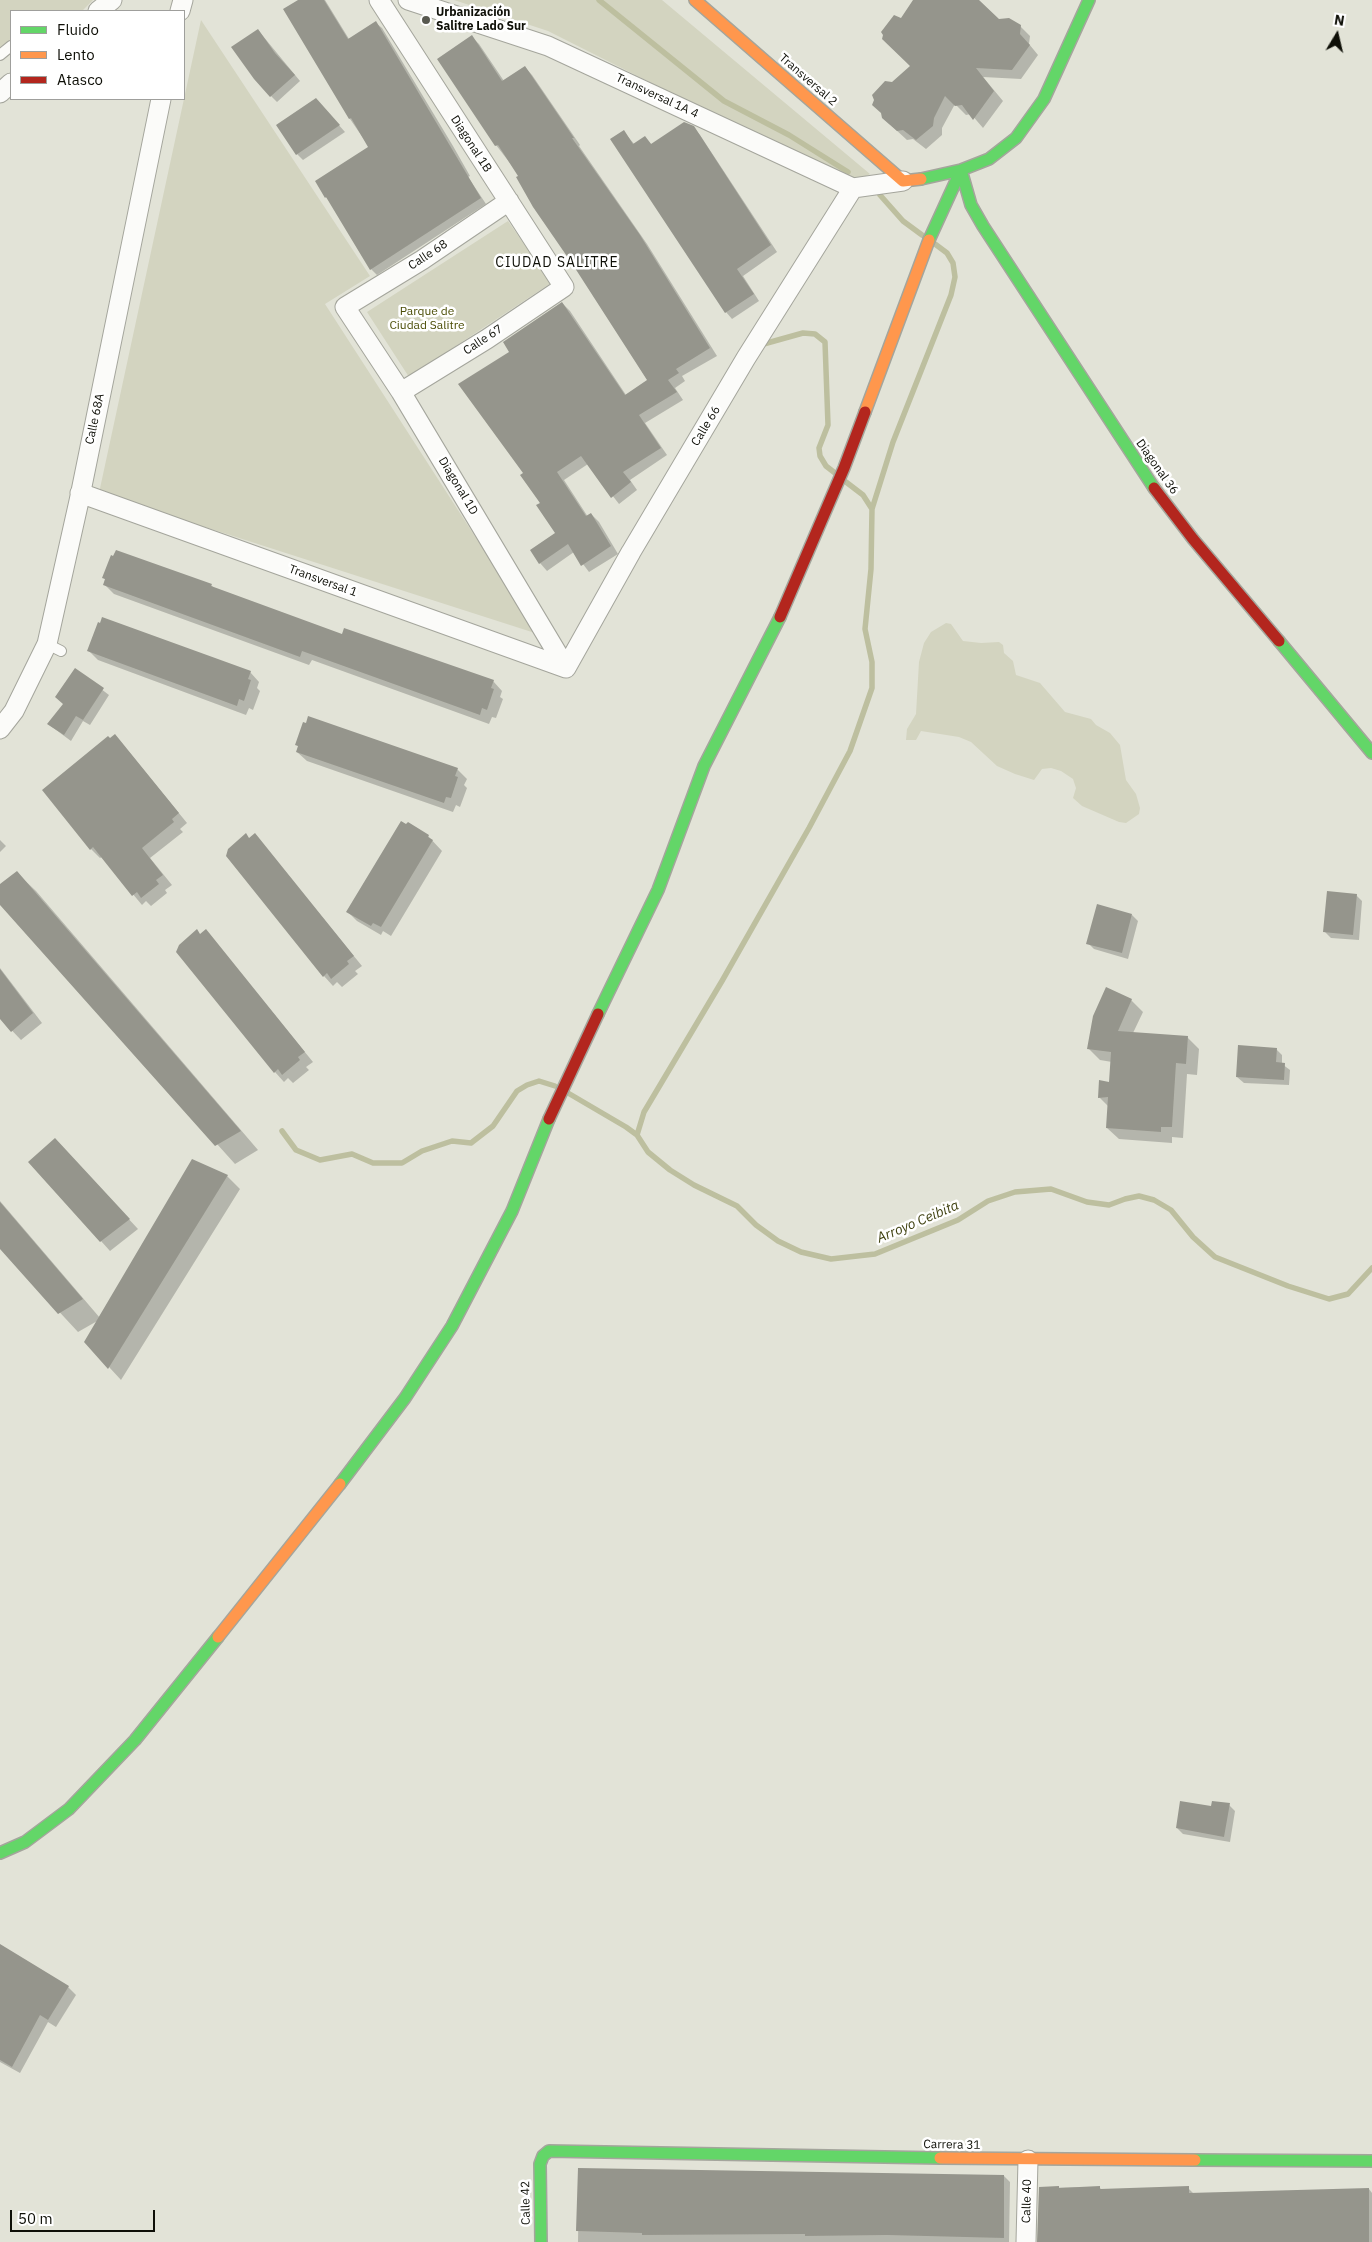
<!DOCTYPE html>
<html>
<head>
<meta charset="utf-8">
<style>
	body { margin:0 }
	#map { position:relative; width:1372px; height:2242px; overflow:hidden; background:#e2e3d7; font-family:"IBM Plex Sans",sans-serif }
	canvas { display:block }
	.legend { position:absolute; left:10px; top:10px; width:175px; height:90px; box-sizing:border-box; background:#fff; border:1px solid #9f9f9c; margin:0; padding:6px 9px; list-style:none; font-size:15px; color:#0e0f07 }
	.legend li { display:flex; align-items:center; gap:10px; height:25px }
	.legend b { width:25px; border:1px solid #9f9f9c }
	.north { position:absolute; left:1312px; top:10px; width:50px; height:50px; -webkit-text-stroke:4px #fff; paint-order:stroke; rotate:9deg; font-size:14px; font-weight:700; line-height:20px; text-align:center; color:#0e0f07 }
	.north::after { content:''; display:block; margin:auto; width:18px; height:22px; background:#0e0f07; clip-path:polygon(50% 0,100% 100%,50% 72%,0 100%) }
	.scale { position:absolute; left:10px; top:2210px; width:145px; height:22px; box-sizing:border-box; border:2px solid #0e0f07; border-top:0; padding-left:6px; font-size:15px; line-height:18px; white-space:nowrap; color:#0e0f07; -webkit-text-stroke:4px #fff; paint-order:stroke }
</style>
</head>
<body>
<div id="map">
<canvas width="1372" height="2242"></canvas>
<ul class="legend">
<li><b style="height:6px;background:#63d668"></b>Fluido</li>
<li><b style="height:6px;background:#ff974d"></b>Lento</li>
<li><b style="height:6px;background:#b3261e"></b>Atasco</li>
</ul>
<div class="north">N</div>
<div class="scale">50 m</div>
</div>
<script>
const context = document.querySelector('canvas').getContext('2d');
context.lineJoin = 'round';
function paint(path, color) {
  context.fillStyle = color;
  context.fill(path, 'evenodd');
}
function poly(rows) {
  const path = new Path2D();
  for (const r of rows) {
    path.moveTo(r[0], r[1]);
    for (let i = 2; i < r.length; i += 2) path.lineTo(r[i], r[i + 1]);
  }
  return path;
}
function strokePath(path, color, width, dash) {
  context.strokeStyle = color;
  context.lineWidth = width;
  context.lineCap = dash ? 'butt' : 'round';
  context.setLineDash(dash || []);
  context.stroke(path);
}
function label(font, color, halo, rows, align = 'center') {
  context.font = font + ' "IBM Plex Sans",sans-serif';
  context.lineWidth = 5;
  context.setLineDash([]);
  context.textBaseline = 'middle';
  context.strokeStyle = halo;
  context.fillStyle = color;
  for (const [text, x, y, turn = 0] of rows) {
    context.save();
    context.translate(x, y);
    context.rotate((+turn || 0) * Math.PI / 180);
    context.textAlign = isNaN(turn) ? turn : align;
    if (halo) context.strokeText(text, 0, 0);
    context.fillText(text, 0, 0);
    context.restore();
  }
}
const green = poly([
	[0,0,93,0,82,11,11,11,11,39,0,48],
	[454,0,662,0,870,174,852,184,548,31],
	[201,20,370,276,325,304,538,634,99,493],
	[508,221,551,283,409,377,367,312],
	[946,623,951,624,963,641,981,643,999,642,1003,645,1004,653,1013,661,1016,675,1040,683,1065,712,1091,719,1096,725,1110,733,1120,745,1126,780,1136,794,1140,808,1139,814,1126,823,1119,822,1082,806,1073,798,1076,788,1073,779,1061,771,1051,768,1042,769,1034,780,1015,774,997,766,971,742,959,737,921,731,916,740,906,740,907,729,916,714,919,662,924,643,931,632]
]);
const shadow = poly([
	[301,0,325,0,349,39,376,23,382,28,453,146,470,176,468,177,486,204,377,275,371,269,331,202,326,197,370,148,350,119,285,10],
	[914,0,976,0,999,20,1020,26,1030,36,1029,44,1038,55,1021,79,983,77,1003,101,983,128,971,114,966,115,955,104,942,128,942,135,926,149,913,139,907,140,883,118,882,114,893,83,912,66,902,19],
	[258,30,300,81,277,102,271,96],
	[472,37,479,44,504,81,525,67,532,75,580,145,579,146,647,244,717,356,682,376,685,381,675,388,683,400,645,423,667,455,630,480,637,490,619,504,588,464,564,480,588,517,591,514,599,522,618,554,589,572,574,552,547,571,540,563,556,534,525,474,511,352,562,303,570,311,626,395,648,381,520,176,496,145],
	[322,106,345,132,303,160,297,154],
	[693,127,700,135,777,252,743,276,759,301,732,319,726,312,624,132,635,145,645,137,652,145],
	[104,578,211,585,215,589,343,636,493,681,502,691,500,697,503,699,496,718,492,717,489,724,312,660,309,665,114,594,105,585,106,580],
	[101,625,250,672,259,682,257,688,260,691,253,710,249,708,246,715,98,660,89,651],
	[76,670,109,695,90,725,83,721,71,741,48,724,64,704],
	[115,735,187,823,180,829,183,832,150,858,172,885,165,890,167,893,151,906,146,901,142,905,102,857,100,858,91,849,110,739],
	[297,745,457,769,467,779,464,785,467,788,460,807,456,805,453,812,307,761,297,752,299,747],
	[255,835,362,966,355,971,358,974,342,987,337,982,333,986,324,976,250,839],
	[428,836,442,851,391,936,383,931,381,935,357,921,348,912],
	[0,840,6,846,0,852],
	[17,873,36,891,258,1150,235,1164,0,903,0,886],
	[1356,895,1362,901,1359,940,1331,938,1325,932],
	[1132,915,1138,921,1128,959,1094,949,1088,943],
	[206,931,313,1062,306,1067,309,1070,293,1083,288,1078,284,1082,275,1072,201,935],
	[0,968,42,1023,21,1040,0,1018],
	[1131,1000,1143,1012,1133,1033,1187,1037,1199,1049,1197,1075,1187,1074,1183,1138,1172,1137,1172,1143,1119,1139,1107,1128,1109,1107,1099,1097,1110,1083,1112,1062,1100,1060,1089,1049],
	[1276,1049,1282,1055,1282,1064,1290,1070,1289,1085,1244,1083,1237,1077],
	[64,1149,138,1229,110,1251,30,1162],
	[227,1176,240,1189,121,1380,86,1342,99,1320,78,1332,0,1248,0,1201,100,1318],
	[1229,1805,1235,1811,1230,1842,1183,1834,1177,1828,1212,1808],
	[0,1946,68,1987,76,1995,56,2027,48,2022,20,2073,0,2062],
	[579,2169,1004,2176,1010,2182,1009,2242,578,2242],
	[1099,2187,1103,2191,1188,2188,1194,2194,1369,2189,1372,2193,1372,2242,1039,2242,1040,2188]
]);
const stream = poly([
	[599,0,724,101,789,135,848,172],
	[880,195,903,221,922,235],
	[760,345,803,333,815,334,825,342,828,425,819,448,820,456,826,466,835,473],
	[872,509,893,442,951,295,955,277,953,263,947,253,935,244],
	[568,1093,626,1127,637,1135,648,1152,670,1170,694,1185,737,1206,756,1225,778,1241,801,1252,831,1259,875,1254,958,1220,988,1201,1015,1192,1051,1189,1087,1202,1109,1205,1125,1199,1139,1196,1154,1200,1171,1210,1193,1237,1215,1257,1288,1286,1329,1299,1348,1294,1372,1268],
	[282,1131,296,1150,320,1160,352,1154,373,1163,402,1163,422,1151,452,1141,471,1143,493,1126,517,1091,527,1085,539,1081,555,1086],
	[637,1135,644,1112,722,981,809,828,850,751,872,688,872,662,865,629,871,569,872,509,863,495,846,482]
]);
const building = poly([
	[298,0,324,0,348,39,376,21,481,198,370,270,326,197,325,198,315,181,368,147,351,118,349,119,283,9],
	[913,0,979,0,999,19,1009,18,1021,25,1020,34,1030,45,1012,70,976,68,994,91,973,120,962,105,955,106,945,96,934,118,933,126,916,140,903,130,897,131,882,118,881,113,872,105,874,100,872,95,885,81,892,82,910,66,882,39,883,35,881,32,894,15,901,18],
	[258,29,275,53,295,75,270,97,254,79,231,47],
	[472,35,502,81,525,66,574,138,572,138,640,235,710,348,676,369,679,373,668,380,677,392,639,415,661,448,623,472,631,482,611,498,581,456,557,472,586,516,591,513,611,546,581,566,568,544,539,564,530,550,555,533,536,505,540,503,520,475,523,473,458,384,509,352,503,342,562,302,625,395,647,380,573,265,533,207,516,177,518,176,498,145,495,146,437,59],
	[316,98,340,125,296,155,276,125],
	[684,122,694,126,771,245,737,269,754,294,725,313,610,139,624,130,633,144,645,136,651,144],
	[116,550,212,584,211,586,342,634,344,628,494,680,491,688,494,689,487,710,482,708,480,715,302,651,300,657,103,585,105,579,102,578,111,555,113,556],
	[102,617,251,671,248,679,251,680,244,701,239,699,237,706,87,651,98,622,100,623],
	[75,668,104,688,83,720,76,716,64,735,47,724,63,704,55,697],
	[308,716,458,768,455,776,458,777,451,798,446,797,444,803,296,752,298,746,295,745,303,722,306,723],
	[115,734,179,813,172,819,174,822,142,848,163,875,156,880,159,884,141,898,137,892,132,896,93,847,90,850,42,790,108,736,110,738],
	[401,821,406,824,408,822,429,835,428,837,433,840,381,927,373,923,371,926,346,912],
	[246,833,249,838,255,833,354,956,347,961,349,964,331,979,327,973,323,977,226,856,228,849],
	[17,871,241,1131,215,1146,0,905,0,884],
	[1327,891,1357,894,1353,935,1323,932],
	[1097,904,1132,914,1122,953,1086,944],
	[197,929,200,934,206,929,305,1052,298,1057,300,1060,282,1075,278,1069,274,1073,176,952,179,945],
	[0,969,33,1013,11,1032,0,1019],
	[1106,987,1132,999,1118,1031,1188,1036,1186,1064,1176,1063,1172,1127,1161,1127,1161,1132,1106,1128,1108,1097,1098,1098,1099,1080,1109,1082,1111,1052,1087,1049,1093,1016],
	[1238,1045,1277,1048,1276,1062,1285,1063,1284,1080,1236,1077],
	[55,1138,130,1219,100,1242,28,1162],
	[192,1159,228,1175,108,1369,84,1342],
	[0,1202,83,1299,58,1314,0,1249],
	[1180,1801,1211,1806,1212,1801,1230,1803,1224,1837,1176,1828],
	[0,1944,69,1986,48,2020,40,2015,12,2067,0,2060],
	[578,2168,1004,2175,1004,2238,887,2235,805,2236,805,2234,642,2235,642,2233,576,2231],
	[1059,2186,1059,2188,1100,2186,1100,2189,1189,2186,1189,2193,1369,2188,1369,2242,1037,2242,1039,2187]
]);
const lane = poly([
	[0,55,11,46],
	[47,644,61,651]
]);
const street = poly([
	[379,0,564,287,487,339,401,392],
	[408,0,548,46,853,188,903,181],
	[98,11,112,0],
	[180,11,183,0],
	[0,93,11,83],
	[509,201,422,260,345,307,401,392,566,668],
	[80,493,566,668],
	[566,668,631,552,746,358,853,188],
	[0,729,14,711,47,644,79,501,161,99],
	[1026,2242,1028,2160]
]);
const fast = poly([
	[961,170,971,205,983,226,1154,488],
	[921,179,961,170,989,159,1016,138,1044,99,1089,0],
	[929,240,961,170],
	[1279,641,1372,753],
	[598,1014,658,890,704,766,780,617],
	[340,1484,405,1398,452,1326,512,1211,549,1119],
	[0,1853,25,1842,69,1809,135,1740,218,1637],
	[1195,2160,1372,2161],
	[541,2242,540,2164,543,2156,549,2151,940,2158]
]);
const slow = poly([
	[695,0,903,181,921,179],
	[865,412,929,240],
	[218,1637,340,1484],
	[940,2158,1195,2160]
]);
const jam = poly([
	[1154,488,1193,539,1279,641],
	[780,617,844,468,865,412],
	[549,1119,598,1014]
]);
const markers = [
	[426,20,5,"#585950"]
];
const poiNames = [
	["Urbanización",436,13],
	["Salitre Lado Sur",436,27]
];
const streetNames = [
	["Transversal 2",808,80,41],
	["Transversal 1A 4",657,96,25],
	["Diagonal 1B",471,144,57],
	["Calle 68",428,255,-33],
	["Calle 67",483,340,-33],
	["Calle 68A",95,419,-78],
	["Calle 66",706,426,-59],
	["Diagonal 36",1157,467,55],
	["Diagonal 1D",458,486,59],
	["Transversal 1",323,581,20],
	["Carrera 31",952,2145,1],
	["Calle 40",1027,2201,-89],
	["Calle 42",526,2203,-91]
];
const parkNames = [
	["Parque de",427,312],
	["Ciudad Salitre",427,326]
];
const neighbourhoodNames = [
	["CIUDAD SALITRE",557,263]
];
const waterNames = [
	["Arroyo Ceibita",918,1222,-23]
];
paint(green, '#d3d4c0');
paint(shadow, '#0003');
strokePath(stream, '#bdbf9f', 5.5);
paint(building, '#95958c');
strokePath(lane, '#a4a59c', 12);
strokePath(street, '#a4a59c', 21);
strokePath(fast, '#a4a59c', 14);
strokePath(slow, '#a4a59c', 14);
strokePath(jam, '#a4a59c', 14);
strokePath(lane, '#fbfbf9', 10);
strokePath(street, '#fbfbf9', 19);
strokePath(fast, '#63d668', 11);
strokePath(slow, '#ff974d', 11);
strokePath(jam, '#b3261e', 11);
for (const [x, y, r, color] of markers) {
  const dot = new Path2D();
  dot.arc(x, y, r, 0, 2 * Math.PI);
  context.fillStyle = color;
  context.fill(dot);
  strokePath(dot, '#fff', 2);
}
label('bold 12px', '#0e0f07', '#fff', poiNames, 'left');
label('12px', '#0e0f07', '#fff', streetNames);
label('12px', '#4b4d06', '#fff', parkNames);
context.letterSpacing = '1px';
label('14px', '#0e0f07', '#fff', neighbourhoodNames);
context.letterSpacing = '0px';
label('italic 14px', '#3e400f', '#fff', waterNames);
</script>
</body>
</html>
